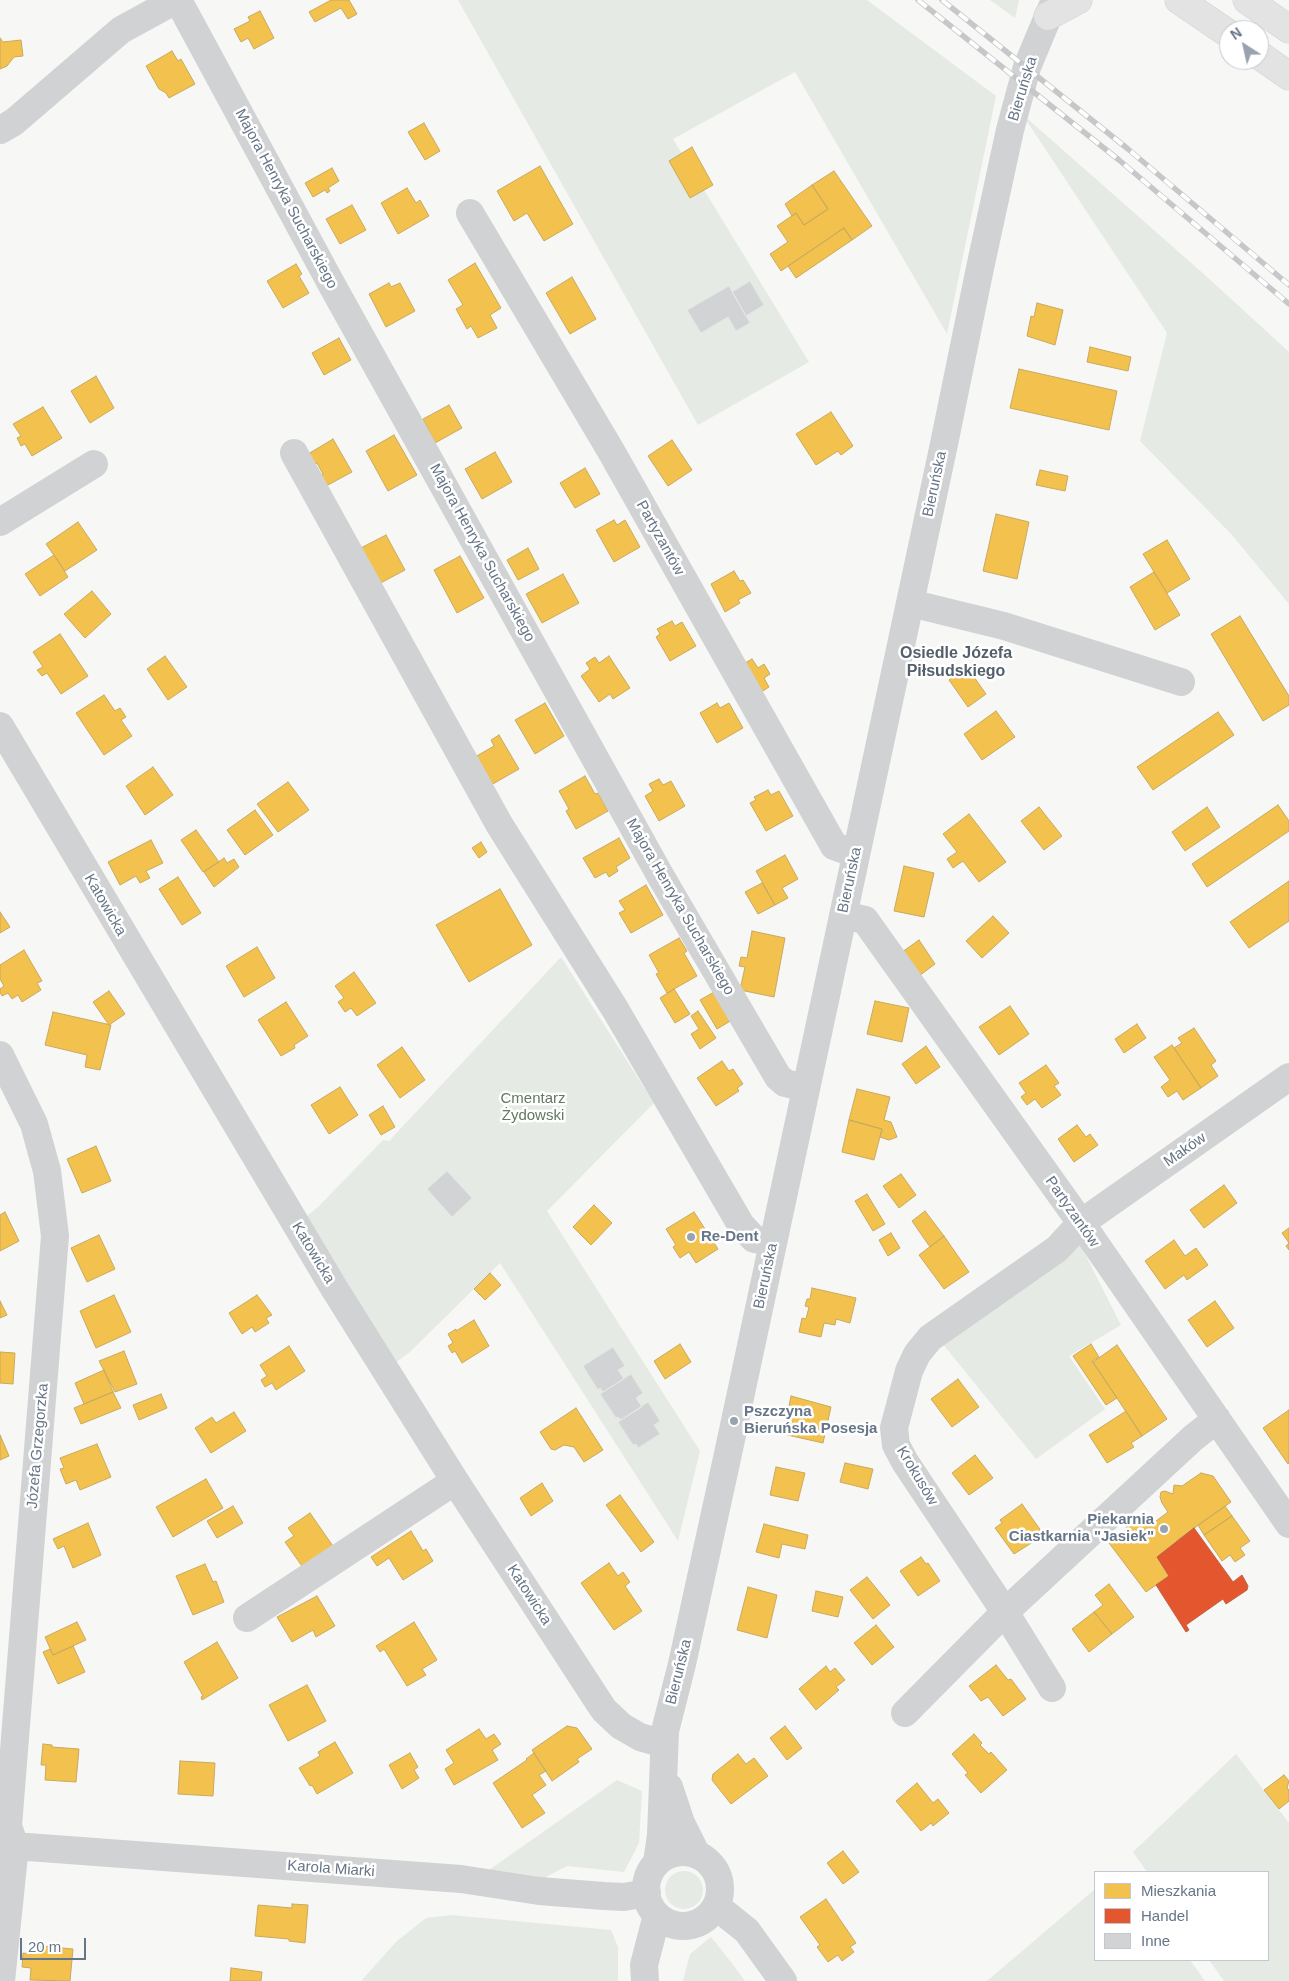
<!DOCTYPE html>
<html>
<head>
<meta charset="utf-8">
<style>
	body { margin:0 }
	#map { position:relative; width:1289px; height:1981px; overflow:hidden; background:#f7f7f6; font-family:Helvetica,sans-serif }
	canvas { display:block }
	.legend { position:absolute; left:1094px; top:1871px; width:175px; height:90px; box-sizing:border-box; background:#fff; border:1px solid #c2c8cf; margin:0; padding:6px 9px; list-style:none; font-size:15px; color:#667587 }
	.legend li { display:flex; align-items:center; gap:10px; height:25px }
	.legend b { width:25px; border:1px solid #c2c8cf }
	.north { position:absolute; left:1219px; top:20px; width:50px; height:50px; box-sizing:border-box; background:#fff; border:1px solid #c2c8cf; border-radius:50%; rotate:325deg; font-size:14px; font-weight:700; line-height:20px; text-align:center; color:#667587 }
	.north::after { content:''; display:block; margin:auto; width:18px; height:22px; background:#99a2ae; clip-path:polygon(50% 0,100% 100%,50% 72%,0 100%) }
	.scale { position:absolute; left:20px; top:1938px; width:66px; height:22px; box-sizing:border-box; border:2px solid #667587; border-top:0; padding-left:6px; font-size:15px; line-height:18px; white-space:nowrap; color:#667587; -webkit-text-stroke:4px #fff; paint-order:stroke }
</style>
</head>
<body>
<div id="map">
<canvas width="1289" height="1981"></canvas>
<ul class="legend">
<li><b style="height:14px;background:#f2c14e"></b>Mieszkania</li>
<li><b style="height:14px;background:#e4572e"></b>Handel</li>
<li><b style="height:14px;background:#d2d3d4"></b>Inne</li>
</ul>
<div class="north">N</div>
<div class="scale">20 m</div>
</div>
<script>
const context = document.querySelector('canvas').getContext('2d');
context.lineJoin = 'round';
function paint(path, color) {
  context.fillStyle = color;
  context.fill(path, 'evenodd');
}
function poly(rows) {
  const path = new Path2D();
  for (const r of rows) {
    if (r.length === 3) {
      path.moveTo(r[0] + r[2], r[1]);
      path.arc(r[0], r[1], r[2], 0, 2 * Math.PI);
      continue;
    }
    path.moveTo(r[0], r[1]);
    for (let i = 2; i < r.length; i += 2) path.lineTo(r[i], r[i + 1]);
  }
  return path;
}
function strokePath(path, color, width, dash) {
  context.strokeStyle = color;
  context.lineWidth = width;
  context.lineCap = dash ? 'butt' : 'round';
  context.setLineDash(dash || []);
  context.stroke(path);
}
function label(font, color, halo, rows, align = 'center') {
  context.font = font + ' Helvetica,sans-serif';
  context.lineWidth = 5;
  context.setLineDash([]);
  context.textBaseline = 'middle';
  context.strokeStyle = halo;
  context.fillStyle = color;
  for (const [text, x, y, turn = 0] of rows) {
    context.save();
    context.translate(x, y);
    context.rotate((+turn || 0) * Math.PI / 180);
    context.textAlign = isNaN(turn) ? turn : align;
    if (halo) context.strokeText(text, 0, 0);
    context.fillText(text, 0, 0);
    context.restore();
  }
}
const green = poly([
	[458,0,867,0,996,96,947,334,795,72,673,139,809,362,698,425],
	[990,0,1019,0,1015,18],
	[1022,114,1206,276,1289,352,1289,604,1232,535,1140,441,1167,333],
	[561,957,654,1103,547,1211,700,1451,678,1541,500,1263,410,1352,391,1366,301,1221,318,1207,383,1140,389,1141],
	[1080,1244,1121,1325,1069,1356,1105,1409,1036,1459,942,1343],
	[1236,1754,1289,1823,1289,1981,1224,1981,1209,1960,1268,1960,1268,1872,1147,1872,1133,1852],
	[617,1780,642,1791,639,1843,624,1872,567,1866,540,1880,489,1870],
	[684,1890,19],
	[1095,1889,1095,1960,1190,1960,1205,1981,987,1981],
	[452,1915,611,1930,618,1947,618,1981,361,1981,397,1941,426,1918],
	[711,1937,731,1962,745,1981,683,1981,690,1954]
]);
const homes = poly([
	[331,0,349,0,357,14,348,19,341,8,315,22,309,12,331,0],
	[260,11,274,38,254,49,248,38,241,42,234,29,250,21,248,17,260,11],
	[0,38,3,42,21,40,23,56,14,57,7,66,0,69,0,38],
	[172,51,178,61,181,59,195,84,169,98,166,93,159,89,146,66,172,51],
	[424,123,440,151,425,160,408,132,424,123],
	[692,147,713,185,690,198,669,161,692,147],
	[540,166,573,224,544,241,527,213,514,221,497,191,540,166],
	[332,168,339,181,328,188,330,191,327,193,325,190,313,197,305,183,332,168],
	[834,171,872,226,852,240,844,228,781,271,770,254,788,242,777,226,796,213,804,225,828,209,812,185,834,171],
	[812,185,828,209,804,225,796,213,792,216,785,204,812,185],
	[407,188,416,203,420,200,429,216,398,234,381,203,407,188],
	[352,205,366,230,340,244,326,219,352,205],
	[844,228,852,240,796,278,788,266,844,228],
	[475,263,501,308,490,315,497,328,478,338,471,326,467,329,456,309,463,305,448,280,475,263],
	[296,264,302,274,299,276,309,293,283,308,267,281,296,264],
	[572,277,596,319,570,334,546,293,572,277],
	[389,283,391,287,400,283,415,311,386,327,369,294,389,283],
	[1037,303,1063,310,1055,345,1027,336,1031,316,1034,317,1037,303],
	[339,338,351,360,324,375,312,353,339,338],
	[1090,347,1131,357,1128,371,1087,362,1090,347],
	[1019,369,1117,391,1109,430,1010,408,1019,369],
	[96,376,114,408,90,423,71,391,96,376],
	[449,405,462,428,435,443,423,419,449,405],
	[43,407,62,438,32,456,25,444,21,446,17,438,21,436,13,424,43,407],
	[831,412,853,446,841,455,838,451,816,465,796,434,831,412],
	[394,435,417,475,388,491,366,451,394,435],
	[333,439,352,472,326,486,320,475,323,474,317,463,314,465,308,454,333,439],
	[672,440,692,470,668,486,648,456,672,440],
	[495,452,512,482,482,499,465,469,495,452],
	[585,468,600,494,575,508,560,483,585,468],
	[1040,470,1068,476,1065,491,1036,485,1040,470],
	[996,514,1029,522,1017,579,983,571,996,514],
	[614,520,617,525,625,520,640,547,614,562,596,530,614,520],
	[78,522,97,550,65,571,46,544,78,522],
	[386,535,405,570,375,586,357,550,386,535],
	[1167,540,1190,579,1167,593,1143,554,1167,540],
	[528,548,539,569,518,580,507,560,528,548],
	[54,555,68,577,40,596,25,574,54,555],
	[460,556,484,598,457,613,434,570,460,556],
	[734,571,740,581,743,580,751,593,738,600,740,603,725,612,711,584,734,571],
	[1154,572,1180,615,1155,630,1130,587,1154,572],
	[563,574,579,603,542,623,526,594,563,574],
	[92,591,111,614,85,638,64,614,92,591],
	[1240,616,1289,696,1289,705,1263,721,1211,634,1240,616],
	[672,621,675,626,682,622,696,646,670,661,656,637,660,634,657,629,672,621],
	[60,634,88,676,61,694,47,673,42,676,37,670,43,667,33,652,60,634],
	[165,656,187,687,168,700,147,669,165,656],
	[609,656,630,688,613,699,610,694,599,702,581,676,590,669,586,663,595,657,599,663,609,656],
	[752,659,758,668,764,664,770,674,764,678,769,687,755,696,738,667,752,659],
	[967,667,986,694,968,707,949,680,967,667],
	[104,695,115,711,120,708,126,717,121,720,132,736,104,755,76,713,104,695],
	[545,703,564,736,535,754,515,720,545,703],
	[717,703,720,708,729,703,743,728,717,743,700,713,717,703],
	[996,711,1015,737,982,760,964,734,996,711],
	[1218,712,1234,735,1153,790,1137,767,1218,712],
	[499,735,519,769,491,785,475,757,494,746,491,740,499,735],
	[153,767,173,795,145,815,126,786,153,767],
	[585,776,595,794,598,793,608,811,576,829,566,811,569,809,559,791,585,776],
	[659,779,663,785,671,781,685,806,659,821,645,796,653,791,649,784,659,779],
	[288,782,309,810,278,832,257,804,288,782],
	[768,790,771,795,779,791,793,816,766,831,750,803,756,800,754,797,768,790],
	[1278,805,1289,821,1289,831,1207,887,1192,864,1278,805],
	[1039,807,1062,836,1044,850,1021,821,1039,807],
	[1207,807,1220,827,1185,851,1172,832,1207,807],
	[255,810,273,835,245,855,227,830,255,810],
	[969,814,1006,862,979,882,963,861,953,868,947,859,957,852,943,834,969,814],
	[196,830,219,862,203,872,181,840,196,830],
	[619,838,630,858,616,867,618,871,609,877,606,872,595,878,583,858,619,838],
	[151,840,163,863,146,871,150,878,140,883,136,876,120,885,108,862,151,840],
	[481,842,487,852,479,858,472,848,481,842],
	[785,855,798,879,782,888,788,898,775,905,756,871,785,855],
	[224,858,227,863,234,859,239,867,214,887,204,872,224,858],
	[904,866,934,873,924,917,894,911,904,866],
	[178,877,201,913,182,925,159,889,178,877],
	[1289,881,1289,921,1249,948,1230,922,1289,881],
	[762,883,775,905,758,914,745,892,762,883],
	[646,885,663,915,631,933,619,913,625,910,619,901,646,885],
	[500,889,532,945,469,982,436,925,500,889],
	[0,912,10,927,0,933,0,912],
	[993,916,1009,933,982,958,966,941,993,916],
	[752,931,785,938,774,997,740,990,745,967,739,966,741,957,747,958,752,931],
	[679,938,687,951,684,953,697,976,667,993,656,974,659,973,649,955,679,938],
	[919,940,935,964,919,976,902,952,919,940],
	[257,947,275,978,244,997,226,966,257,947],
	[24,950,42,981,37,983,41,990,22,1002,18,995,12,999,8,993,2,996,0,992,0,989,4,986,0,979,0,965,24,950],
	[354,972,376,1003,357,1016,351,1008,345,1012,338,1002,344,998,335,986,354,972],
	[674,989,690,1014,675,1023,660,998,674,989],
	[109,991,125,1014,109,1025,93,1002,109,991],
	[714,992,732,1020,717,1029,700,1000,714,992],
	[875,1001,909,1008,902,1042,867,1034,875,1001],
	[286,1002,308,1036,294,1045,295,1048,281,1056,258,1020,286,1002],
	[1010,1006,1029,1034,999,1055,979,1027,1010,1006],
	[698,1011,716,1038,700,1049,691,1034,699,1029,691,1016,698,1011],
	[53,1012,111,1025,100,1070,85,1067,87,1055,45,1045,53,1012],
	[1137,1024,1146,1038,1124,1053,1115,1039,1137,1024],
	[1194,1028,1216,1061,1211,1065,1218,1076,1201,1088,1174,1048,1182,1043,1178,1038,1194,1028],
	[1172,1045,1201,1088,1183,1100,1177,1091,1168,1097,1161,1087,1170,1080,1154,1057,1172,1045],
	[926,1046,940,1067,916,1084,902,1064,926,1046],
	[402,1047,425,1080,400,1098,377,1065,402,1047],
	[722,1061,729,1071,733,1069,743,1084,737,1088,739,1091,716,1106,697,1078,722,1061],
	[1046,1065,1059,1083,1054,1086,1061,1095,1042,1108,1035,1099,1027,1105,1021,1097,1026,1093,1019,1083,1046,1065],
	[340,1087,358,1115,329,1134,311,1105,340,1087],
	[857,1089,890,1097,884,1120,891,1122,897,1137,889,1140,880,1137,882,1129,849,1120,857,1089],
	[383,1106,395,1127,381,1135,369,1115,383,1106],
	[849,1120,882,1129,874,1160,842,1152,849,1120],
	[1077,1125,1086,1137,1090,1134,1098,1145,1074,1162,1058,1139,1077,1125],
	[96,1146,111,1181,82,1193,67,1159,96,1146],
	[901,1174,916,1195,899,1208,883,1186,901,1174],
	[1224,1185,1237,1203,1204,1228,1190,1210,1224,1185],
	[867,1194,885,1224,873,1231,855,1201,867,1194],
	[594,1205,612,1223,591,1245,573,1227,594,1205],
	[925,1211,944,1236,930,1247,912,1221,925,1211],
	[5,1212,19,1241,0,1251,0,1215,5,1212],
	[694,1212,718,1249,696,1263,689,1252,680,1258,673,1247,676,1245,666,1229,694,1212],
	[1289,1228,1289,1250,1286,1246,1289,1243,1282,1233,1289,1228],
	[891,1233,900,1248,888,1256,879,1240,891,1233],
	[99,1235,115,1269,87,1282,71,1248,99,1235],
	[944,1236,969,1272,944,1289,919,1255,944,1236],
	[1174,1240,1185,1256,1196,1248,1208,1265,1187,1280,1184,1275,1165,1289,1145,1261,1174,1240],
	[490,1273,501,1285,485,1300,474,1289,490,1273],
	[812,1288,856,1298,850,1323,836,1319,835,1325,824,1323,821,1337,799,1332,802,1318,806,1319,809,1307,805,1306,807,1299,810,1299,812,1288],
	[114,1295,131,1332,96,1348,80,1311,114,1295],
	[257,1295,272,1315,266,1318,269,1323,255,1332,252,1327,242,1334,229,1313,257,1295],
	[0,1301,7,1315,0,1318,0,1301],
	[1215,1301,1234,1328,1207,1347,1188,1320,1215,1301],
	[474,1320,489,1346,462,1363,455,1351,452,1353,448,1346,453,1343,448,1334,456,1329,456,1331,474,1320],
	[680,1344,691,1362,665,1379,654,1361,680,1344],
	[1091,1344,1099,1357,1092,1361,1117,1398,1106,1405,1073,1356,1091,1344],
	[1117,1345,1167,1419,1142,1436,1093,1362,1117,1345],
	[289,1346,305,1371,276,1390,272,1383,265,1387,261,1380,267,1376,260,1365,289,1346],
	[124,1351,137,1384,115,1392,99,1361,124,1351],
	[0,1352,15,1353,13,1384,0,1383,0,1352],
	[104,1370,113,1392,84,1404,75,1383,104,1370],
	[958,1379,979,1407,952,1427,931,1399,958,1379],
	[113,1392,121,1408,81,1424,74,1408,113,1392],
	[161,1394,167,1408,139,1420,133,1405,161,1394],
	[791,1396,831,1407,823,1443,783,1434,786,1421,790,1422,792,1412,788,1411,791,1396],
	[576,1408,603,1450,584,1462,574,1447,564,1445,555,1450,551,1449,540,1432,576,1408],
	[1289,1410,1289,1463,1288,1464,1263,1428,1289,1410],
	[1126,1411,1142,1436,1131,1443,1134,1447,1107,1463,1089,1435,1126,1411],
	[234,1412,246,1431,211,1453,195,1428,212,1417,216,1423,234,1412],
	[0,1435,9,1456,0,1460,0,1435],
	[97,1444,111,1477,80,1490,76,1480,66,1484,60,1469,64,1468,60,1458,97,1444],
	[975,1455,993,1478,969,1495,952,1473,975,1455],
	[845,1463,873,1469,868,1489,840,1482,845,1463],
	[776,1467,805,1473,798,1501,770,1495,776,1467],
	[1201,1473,1213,1476,1231,1502,1176,1541,1177,1542,1157,1557,1169,1576,1146,1592,1109,1543,1127,1529,1126,1527,1141,1516,1148,1527,1168,1512,1162,1503,1160,1497,1161,1492,1165,1491,1173,1494,1174,1485,1182,1486,1201,1473],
	[206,1479,223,1508,173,1537,156,1507,206,1479],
	[542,1483,553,1501,531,1516,520,1498,542,1483],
	[620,1495,654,1542,641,1552,606,1505,620,1495],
	[1022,1504,1044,1535,1014,1554,995,1528,1002,1523,1000,1520,1022,1504],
	[233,1506,243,1523,217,1538,207,1521,233,1506],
	[1225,1506,1232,1516,1204,1535,1198,1525,1225,1506],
	[310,1513,335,1549,304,1569,285,1542,294,1536,288,1528,310,1513],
	[1232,1516,1250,1541,1240,1548,1245,1555,1235,1562,1230,1555,1222,1561,1204,1535,1232,1516],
	[88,1523,101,1555,73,1568,64,1546,58,1549,53,1539,88,1523],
	[764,1524,808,1535,805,1549,782,1544,779,1558,756,1552,764,1524],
	[411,1531,423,1551,426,1549,433,1561,403,1580,389,1558,377,1566,371,1557,411,1531],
	[921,1557,926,1564,928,1563,940,1581,918,1596,900,1571,921,1557],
	[609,1563,618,1576,623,1572,630,1582,625,1586,642,1611,614,1630,581,1583,609,1563],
	[205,1564,213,1582,216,1581,224,1602,193,1615,176,1576,205,1564],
	[867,1577,890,1605,873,1619,850,1590,867,1577],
	[1109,1584,1134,1617,1112,1634,1094,1612,1103,1605,1095,1595,1109,1584],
	[748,1587,777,1595,767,1638,737,1630,748,1587],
	[816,1591,843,1597,838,1617,812,1611,816,1591],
	[317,1596,335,1626,316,1637,313,1630,292,1642,277,1617,317,1596],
	[1094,1612,1112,1634,1089,1652,1072,1629,1094,1612],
	[77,1622,86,1640,53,1655,45,1637,77,1622],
	[414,1622,437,1660,422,1669,426,1675,407,1686,384,1649,380,1652,376,1646,414,1622],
	[876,1625,894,1647,872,1665,854,1643,876,1625],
	[217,1642,238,1678,202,1700,201,1697,203,1696,184,1662,217,1642],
	[73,1646,85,1672,58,1684,43,1652,50,1649,53,1655,73,1646],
	[996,1665,1008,1680,1011,1679,1026,1699,1003,1716,988,1697,981,1701,969,1686,996,1665],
	[826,1666,830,1672,835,1668,845,1680,836,1687,839,1690,816,1710,799,1689,826,1666],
	[307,1685,326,1721,288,1741,269,1705,307,1685],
	[567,1726,577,1728,592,1749,577,1759,579,1762,552,1781,532,1750,567,1726],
	[785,1726,802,1748,787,1760,770,1738,785,1726],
	[479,1729,486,1739,494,1734,501,1744,492,1750,498,1760,454,1785,445,1769,454,1763,446,1750,479,1729],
	[974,1734,982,1743,980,1745,989,1754,991,1752,1007,1770,981,1793,965,1775,968,1773,952,1754,974,1734],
	[335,1742,353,1773,317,1794,312,1785,310,1786,299,1768,320,1756,318,1752,335,1742],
	[43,1744,52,1745,52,1747,79,1749,76,1782,45,1780,46,1765,41,1765,43,1744],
	[410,1753,418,1767,414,1770,419,1778,402,1789,389,1765,410,1753],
	[534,1753,546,1771,539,1775,546,1785,532,1795,545,1813,522,1828,493,1783,527,1760,526,1759,534,1753],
	[738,1754,746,1764,754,1758,768,1776,731,1804,712,1780,713,1774,738,1754],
	[180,1761,215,1763,213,1796,178,1794,180,1761],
	[1284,1775,1289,1781,1287,1788,1289,1790,1289,1801,1279,1809,1264,1790,1284,1775],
	[917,1783,933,1803,938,1799,949,1813,933,1826,931,1823,921,1831,896,1801,917,1783],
	[843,1851,859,1872,843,1884,827,1863,843,1851],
	[826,1899,856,1943,850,1947,854,1952,842,1961,838,1955,828,1962,817,1947,820,1945,800,1917,826,1899],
	[292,1904,308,1905,305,1943,289,1941,289,1939,255,1936,258,1905,292,1908,292,1904],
	[33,1945,73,1949,70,1981,30,1980,31,1968,22,1967,23,1953,32,1954,33,1945],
	[231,1968,262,1972,261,1981,230,1981,231,1968]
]);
const shops = poly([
	[1194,1528,1233,1582,1242,1575,1248,1586,1247,1590,1226,1604,1223,1599,1186,1625,1189,1630,1186,1632,1156,1585,1169,1576,1157,1557,1194,1528]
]);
const building = poly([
	[750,281,764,305,746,316,732,292,750,281],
	[729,286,750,323,736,331,728,317,701,333,687,310,729,286],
	[447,1171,472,1198,452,1217,427,1189,447,1171],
	[613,1347,625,1366,618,1370,624,1379,603,1392,600,1388,598,1390,583,1366,613,1347],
	[631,1374,643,1393,636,1398,642,1407,621,1420,618,1417,616,1418,600,1394,631,1374],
	[648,1402,660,1421,654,1425,660,1434,638,1448,636,1444,633,1445,618,1422,648,1402]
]);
const minor = poly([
	[178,0,333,287,660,875,778,1077,785,1083,805,1088],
	[0,130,14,122,121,30,176,0],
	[470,213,611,451,834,846,856,854],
	[294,453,499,824,615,1009,741,1225,754,1239,773,1242],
	[0,522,94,464],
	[910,603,1004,626,1181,682],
	[0,726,334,1288,455,1481,598,1701,604,1710,621,1726,640,1737,664,1744],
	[843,915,865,920,1081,1223,1289,1524],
	[0,1055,34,1124,47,1171,55,1236,8,1826,15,1846,1,1981],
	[247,1618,455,1481],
	[1052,1688,1005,1612,905,1462,896,1445,894,1428,909,1371,917,1354,930,1338,1057,1249,1081,1223,1289,1077],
	[905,1713,1005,1612,1193,1438,1217,1419],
	[669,1787,681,1823,697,1855],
	[0,1845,461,1879,539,1891,604,1896,624,1897,647,1893],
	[683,1889,37],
	[657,1863,661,1835,665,1731,682,1664,726,1463,944,444,980,268,1010,130,1027,67,1055,0],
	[716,1906,747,1931,783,1981],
	[645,1981,644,1965,657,1915]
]);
const major = poly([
	[1179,0,1229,34],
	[1247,0,1289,29],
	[1048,16,1078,0],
	[1259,55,1289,76]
]);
const rail = poly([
	[918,0,1119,160,1289,304],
	[942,0,1128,149,1289,285]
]);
const markers = [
	[691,1237,5,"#99a2ae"],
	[734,1421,5,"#99a2ae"],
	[1164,1529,5,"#99a2ae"]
];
const streetNames = [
	["Bieruńska",1023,89,-73],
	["Majora Henryka Sucharskiego",286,199,62],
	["Bieruńska",935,484,-78],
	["Partyzantów",660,538,61],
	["Majora Henryka Sucharskiego",482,553,61],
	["Bieruńska",850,880,-78],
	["Katowicka",105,905,60],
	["Majora Henryka Sucharskiego",680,907,60],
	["Maków",1185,1150,-35],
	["Partyzantów",1072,1212,55],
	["Katowicka",313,1253,59],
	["Bieruńska",766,1276,-78],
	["Józefa Grzegorzka",38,1446,-85],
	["Krokusów",917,1476,59],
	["Katowicka",529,1595,57],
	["Bieruńska",679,1672,-76],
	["Karola Miarki",331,1869,4]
];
const parkNames = [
	["Cmentarz",533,1099],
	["Żydowski",533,1116]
];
const poiNames = [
	["Re-Dent",701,1237],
	["Pszczyna",744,1412],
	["Bieruńska Posesja",744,1429],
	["Piekarnia",1154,1520,"right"],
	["Ciastkarnia \"Jasiek\"",1154,1537,"right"]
];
const neighbourhoodNames = [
	["Osiedle Józefa",956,654],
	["Piłsudskiego",956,672]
];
paint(green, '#e6eae4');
paint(homes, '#f2c14e');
strokePath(homes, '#c8aa5f', 1);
paint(shops, '#e4572e');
strokePath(shops, '#be6049', 1);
paint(building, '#d2d3d4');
strokePath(building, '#e6e6e6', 1);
strokePath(major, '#d2d3d4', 29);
strokePath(minor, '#d1d2d3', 28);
strokePath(major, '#e3e3e4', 28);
strokePath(rail, '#c6c7c8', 5.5);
strokePath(rail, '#fff', 4, [11]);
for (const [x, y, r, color] of markers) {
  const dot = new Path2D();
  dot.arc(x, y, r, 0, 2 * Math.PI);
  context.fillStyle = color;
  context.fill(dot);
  strokePath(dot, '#fff', 2);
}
label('15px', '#667587', '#fff', streetNames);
label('15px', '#637961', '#fff', parkNames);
label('bold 15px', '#667587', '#fff', poiNames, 'left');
label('bold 16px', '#545f6c', '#fff', neighbourhoodNames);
</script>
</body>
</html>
